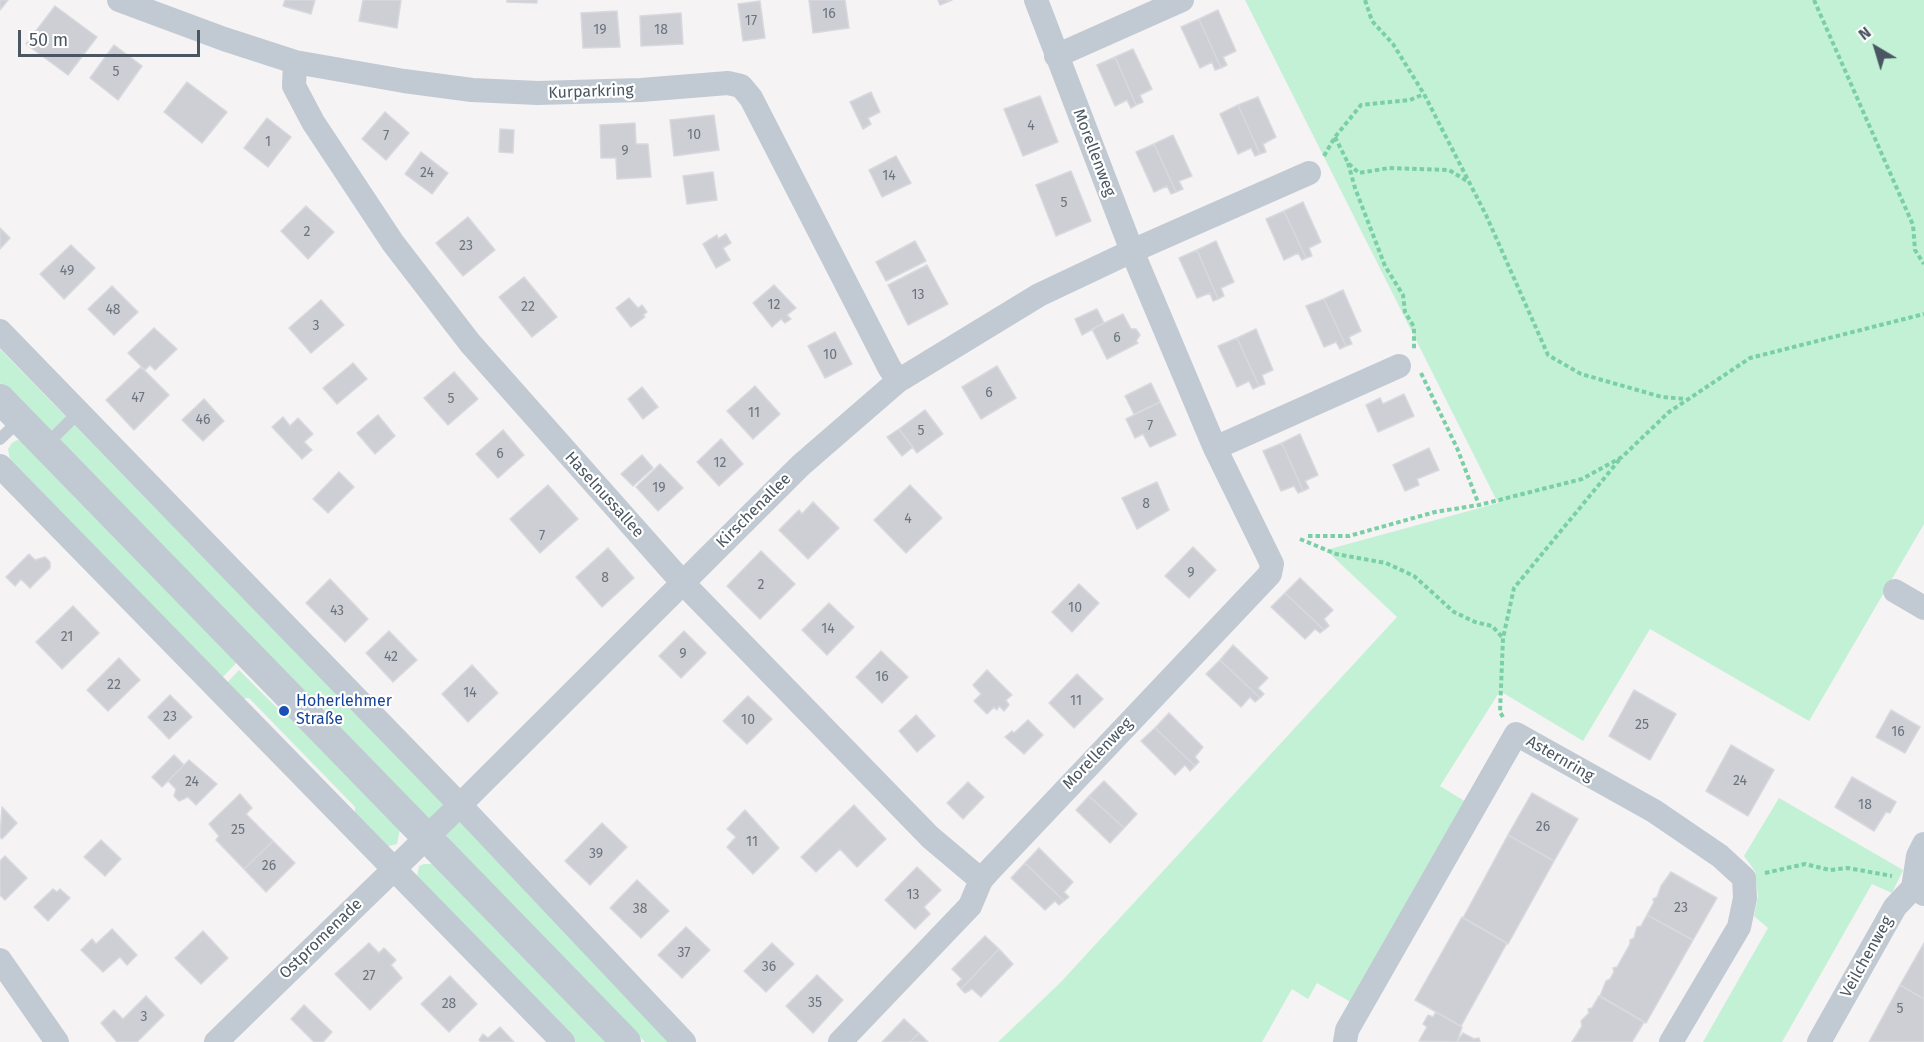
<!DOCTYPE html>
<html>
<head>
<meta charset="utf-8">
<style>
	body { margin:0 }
	#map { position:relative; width:1924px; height:1042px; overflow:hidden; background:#f5f3f3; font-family:"Fira Sans",sans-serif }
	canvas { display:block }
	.north { position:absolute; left:1846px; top:18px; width:60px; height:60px; -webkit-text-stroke:4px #fff; paint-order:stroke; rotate:322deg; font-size:16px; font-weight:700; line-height:24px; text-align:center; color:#4a5661 }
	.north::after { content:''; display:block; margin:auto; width:21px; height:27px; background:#4a5661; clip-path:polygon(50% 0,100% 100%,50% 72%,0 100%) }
	.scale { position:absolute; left:18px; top:30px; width:182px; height:27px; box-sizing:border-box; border:3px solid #4a5661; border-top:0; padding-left:8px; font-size:18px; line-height:21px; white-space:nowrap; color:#4a5661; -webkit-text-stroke:4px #fff; paint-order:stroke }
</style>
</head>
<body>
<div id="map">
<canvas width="1924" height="1042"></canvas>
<div class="north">N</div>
<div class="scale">50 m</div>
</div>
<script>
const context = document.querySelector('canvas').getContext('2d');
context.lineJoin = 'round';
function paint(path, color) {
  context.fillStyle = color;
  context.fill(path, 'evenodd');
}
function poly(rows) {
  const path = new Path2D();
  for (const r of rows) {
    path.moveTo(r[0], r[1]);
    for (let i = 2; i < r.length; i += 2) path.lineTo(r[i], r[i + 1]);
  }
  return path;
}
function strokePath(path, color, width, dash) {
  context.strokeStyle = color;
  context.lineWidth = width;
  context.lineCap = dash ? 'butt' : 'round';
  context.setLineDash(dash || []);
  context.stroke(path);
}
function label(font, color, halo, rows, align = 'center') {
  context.font = font + ' "Fira Sans",sans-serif';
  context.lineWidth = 4.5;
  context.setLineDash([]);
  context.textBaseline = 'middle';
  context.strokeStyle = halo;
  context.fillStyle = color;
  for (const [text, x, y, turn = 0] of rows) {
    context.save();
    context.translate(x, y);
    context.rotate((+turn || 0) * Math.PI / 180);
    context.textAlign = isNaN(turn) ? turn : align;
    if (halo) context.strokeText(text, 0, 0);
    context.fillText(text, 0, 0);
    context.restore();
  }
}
const green = poly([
	[1245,0,1924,0,1924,524,1809,721,1650,629,1583,741,1500,691,1440,786,1471,805,1356,1005,1317,983,1308,999,1292,989,1262,1042,998,1042,1060,983,1397,617,1326,550,1498,503],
	[0,349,501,862,672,1042,645,1042,12,395,0,383],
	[17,440,25,442,239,660,220,680,10,461,8,449,12,443],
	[239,670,283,714,286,711,400,829,397,844,385,847,355,817,355,807,249,698,239,699,225,685],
	[1779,798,1903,870,1892,893,1872,884,1782,1042,1703,1042,1768,928,1754,916,1758,896,1755,871,1744,856],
	[424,864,432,864,612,1042,573,1042,417,877,419,866]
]);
const building = poly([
	[0,0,8,0,0,10,0,0],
	[285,0,315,0,311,14,283,6,285,0],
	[363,0,401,0,397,28,359,21,363,0],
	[507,0,537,0,537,3,507,2,507,0],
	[809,0,845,0,849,28,813,33,809,0],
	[938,0,952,0,940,5,938,0],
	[760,1,765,38,743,41,738,4,760,1],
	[55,6,97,37,68,75,26,44,55,6],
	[1218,10,1236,51,1223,57,1227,65,1221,68,1199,19,1218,10],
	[617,11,620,47,583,48,581,13,617,11],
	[681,13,683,44,641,46,640,16,681,13],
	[1199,19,1221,68,1215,70,1212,62,1200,68,1181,27,1199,19],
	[114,45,142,66,118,100,90,78,114,45],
	[1133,49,1152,89,1140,95,1143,102,1136,105,1115,57,1133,49],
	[1115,57,1136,105,1131,108,1127,100,1115,106,1097,65,1115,57],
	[187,82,227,112,202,143,164,112,187,82],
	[871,92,880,112,868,118,871,124,863,129,850,102,871,92],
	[1040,96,1058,142,1023,156,1004,109,1040,96],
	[1258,97,1276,137,1263,144,1266,152,1260,154,1238,105,1258,97],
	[1238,105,1260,154,1255,156,1251,148,1238,154,1220,114,1238,105],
	[385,112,409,133,386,160,362,139,385,112],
	[714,115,719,150,674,156,670,120,714,115],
	[267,118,291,137,268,167,244,148,267,118],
	[635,123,636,144,648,144,651,177,617,179,616,158,601,158,600,125,635,123],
	[500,129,514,130,513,153,499,152,500,129],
	[1173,135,1192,176,1179,181,1183,189,1176,192,1154,144,1173,135],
	[1154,144,1176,192,1171,194,1167,186,1154,192,1136,152,1154,144],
	[421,152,448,173,432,194,405,174,421,152],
	[896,156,911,183,882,197,869,170,896,156],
	[1071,171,1091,221,1056,236,1036,185,1071,171],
	[713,172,717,200,687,204,683,176,713,172],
	[1303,202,1321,242,1309,248,1312,256,1306,258,1284,211,1303,202],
	[306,206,334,232,308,259,281,231,306,206],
	[1284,211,1306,258,1302,260,1298,253,1284,260,1266,219,1284,211],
	[468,217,495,250,463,276,436,243,468,217],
	[0,228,10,238,0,249,0,228],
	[726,234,731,243,723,248,730,260,716,268,703,244,717,235,718,239,726,234],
	[915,241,926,261,886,281,876,262,915,241],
	[1216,241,1234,282,1221,288,1224,296,1218,299,1197,250,1216,241],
	[71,245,95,268,64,299,40,274,71,245],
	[1197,250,1218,299,1213,301,1210,293,1197,298,1179,258,1197,250],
	[927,265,948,304,908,325,888,285,927,265],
	[524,277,557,317,532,337,499,297,524,277],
	[774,285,796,308,787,315,791,319,785,323,781,319,772,327,753,303,774,285],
	[112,286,138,312,114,335,88,309,112,286],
	[1343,290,1361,331,1349,337,1352,344,1346,346,1324,299,1343,290],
	[629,298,638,308,642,305,647,312,643,315,645,317,631,327,616,308,629,298],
	[1324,299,1346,346,1340,349,1336,342,1324,347,1306,306,1324,299],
	[321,300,344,325,311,353,289,328,321,300],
	[1097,309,1104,323,1082,335,1075,319,1097,309],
	[1123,314,1131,329,1136,329,1140,335,1136,341,1138,343,1107,359,1092,329,1123,314],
	[154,328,177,349,155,370,150,365,145,370,128,353,154,328],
	[1256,329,1273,370,1262,375,1265,384,1259,386,1237,338,1256,329],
	[835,332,852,364,825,378,808,346,835,332],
	[1237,338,1259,386,1253,389,1249,381,1237,387,1218,346,1237,338],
	[353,363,367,379,337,404,323,388,353,363],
	[997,366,1016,398,981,419,962,387,997,366],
	[141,367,169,395,134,430,106,400,141,367],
	[454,372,478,399,448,425,424,398,454,372],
	[1151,383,1160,402,1134,414,1125,396,1151,383],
	[755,386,780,414,753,439,727,411,755,386],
	[642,387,658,407,643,419,628,399,642,387],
	[1404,394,1414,416,1378,432,1366,405,1380,398,1383,404,1404,394],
	[204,399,224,421,203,441,182,420,204,399],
	[1160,402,1176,435,1150,447,1143,434,1135,438,1126,419,1160,402],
	[925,410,943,434,917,453,899,429,925,410],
	[378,415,395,436,375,454,357,433,378,415],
	[283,417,290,426,298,418,313,434,304,442,312,450,302,459,272,427,283,417],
	[899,429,913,447,902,456,887,437,899,429],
	[503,430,524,455,498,478,476,454,503,430],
	[1300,434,1318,475,1305,481,1309,488,1303,491,1282,443,1300,434],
	[721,439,743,464,719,486,697,462,721,439],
	[1282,443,1303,491,1298,493,1294,486,1281,491,1263,451,1282,443],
	[1429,448,1439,470,1417,479,1419,485,1405,491,1393,465,1429,448],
	[642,455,653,468,633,486,621,474,642,455],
	[660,464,683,488,658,511,636,487,660,464],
	[339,472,354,487,328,513,313,499,339,472],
	[1157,482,1169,510,1137,529,1122,498,1157,482],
	[548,485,578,519,540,553,510,519,548,485],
	[910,485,942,518,906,553,874,520,910,485],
	[813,502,839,528,808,559,779,530,799,510,802,514,813,502],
	[1193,547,1216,570,1189,598,1165,576,1193,547],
	[608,548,634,578,602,607,576,577,608,548],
	[761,551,795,584,760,619,727,586,761,551],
	[29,554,35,560,45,557,50,562,50,568,30,588,21,579,15,586,6,577,29,554],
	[1300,578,1333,610,1324,619,1329,626,1324,630,1285,593,1300,578],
	[330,579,368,619,345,642,306,603,330,579],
	[1079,584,1099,603,1072,632,1052,612,1079,584],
	[1285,593,1324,630,1320,633,1315,629,1305,639,1271,607,1285,593],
	[829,603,854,627,827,655,802,630,829,603],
	[73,606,99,633,62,669,36,642,73,606],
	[389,631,417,660,393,682,366,653,389,631],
	[684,631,706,653,681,678,659,656,684,631],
	[1233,645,1268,678,1258,688,1264,694,1260,698,1220,660,1233,645],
	[881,651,908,677,882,703,856,677,881,651],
	[119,658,140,680,108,711,87,690,119,658],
	[1220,660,1260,698,1255,702,1250,697,1241,707,1206,674,1220,660],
	[472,665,498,693,468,722,442,694,472,665],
	[987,670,1012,695,1006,700,1009,705,1004,711,999,706,997,710,994,707,987,714,974,701,981,694,973,685,987,670],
	[1077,674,1103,699,1074,728,1049,703,1077,674],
	[1634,690,1676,714,1650,760,1609,736,1634,690],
	[170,695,192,717,169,739,148,717,170,695],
	[748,696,772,719,747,744,723,721,748,696],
	[1891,710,1920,727,1905,753,1876,737,1891,710],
	[1169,713,1203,747,1195,757,1199,762,1195,766,1155,728,1169,713],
	[916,715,935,736,917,752,899,731,916,715],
	[1028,720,1043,735,1024,754,1005,737,1012,731,1014,733,1028,720],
	[1155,728,1195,766,1190,771,1185,765,1175,775,1141,741,1155,728],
	[1731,745,1774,770,1748,816,1706,791,1731,745],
	[174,755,184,765,162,787,152,777,174,755],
	[189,760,217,784,196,805,188,797,179,801,174,796,176,789,168,781,189,760],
	[1852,777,1896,802,1890,813,1886,812,1874,831,1835,807,1852,777],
	[1104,781,1137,814,1124,828,1089,796,1104,781],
	[968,782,984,797,963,819,947,803,968,782],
	[1532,793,1578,819,1554,861,1508,835,1532,793],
	[240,794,252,808,246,814,273,841,244,869,216,840,219,836,209,824,240,794],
	[1089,796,1124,828,1110,843,1076,810,1089,796],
	[854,805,886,839,857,867,840,849,816,872,801,857,854,805],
	[2,807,17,823,2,839,0,837,2,807],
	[745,810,779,848,753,874,727,847,736,837,727,829,745,810],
	[602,823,627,847,590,885,565,861,602,823],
	[1508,835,1554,861,1508,944,1463,918,1508,835],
	[101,840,121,859,105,876,84,857,101,840],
	[273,841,295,863,266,892,244,869,273,841],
	[1039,848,1073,882,1064,892,1069,897,1064,901,1025,863,1039,848],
	[5,856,27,878,5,900,0,895,0,861,5,856],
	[1025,863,1064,901,1059,905,1055,901,1045,910,1011,878,1025,863],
	[917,867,941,890,924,907,930,914,915,929,885,900,917,867],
	[1671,872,1717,898,1693,940,1647,915,1654,902,1653,899,1657,897,1661,886,1671,872],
	[637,880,669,911,641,938,610,908,637,880],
	[53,889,57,892,60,889,70,898,48,921,34,907,53,889],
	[1647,915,1693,940,1646,1023,1600,996,1606,981,1610,979,1614,972,1613,968,1617,967,1630,944,1630,940,1634,938,1637,927,1641,926,1647,915],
	[1462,917,1507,943,1461,1026,1415,1000,1462,917],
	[686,927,710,950,682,978,658,955,686,927],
	[112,929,137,955,127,965,120,957,103,972,81,950,92,939,96,944,112,929],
	[203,931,228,958,201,984,175,958,203,931],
	[985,936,999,949,961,989,957,984,962,979,952,969,985,936],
	[369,943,379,953,384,948,396,960,391,965,402,978,370,1010,335,974,369,943],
	[772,943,794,964,766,992,744,971,772,943],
	[1924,943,1924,999,1900,985,1924,943],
	[999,949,1013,964,981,997,972,989,965,993,961,989,999,949],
	[817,975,843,1000,813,1033,786,1006,817,975],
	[450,976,477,1004,449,1032,421,1004,450,976],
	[1900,985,1924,999,1924,1042,1869,1042,1900,985],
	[146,996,164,1015,137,1042,117,1042,101,1023,114,1010,123,1019,146,996],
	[1599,996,1644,1022,1632,1042,1572,1042,1582,1026,1581,1021,1589,1013,1588,1009,1592,1008,1599,996],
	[304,1005,332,1032,323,1042,314,1042,291,1019,304,1005],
	[1436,1012,1462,1027,1457,1042,1419,1041,1427,1027,1423,1024,1428,1015,1433,1017,1436,1012],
	[904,1019,919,1033,910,1042,882,1042,904,1019],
	[500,1027,514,1042,481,1042,479,1040,483,1034,488,1038,500,1027],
	[919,1033,928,1042,910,1042,919,1033],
	[1463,1033,1474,1039,1479,1038,1480,1042,1457,1042,1463,1033]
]);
const path = poly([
	[1365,0,1372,21,1393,44,1424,94,1486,215,1548,355,1581,374,1662,397,1686,399],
	[1814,0,1913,225,1915,250,1924,264],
	[1335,137,1348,163,1359,173,1389,168,1449,170,1467,181],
	[1324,156,1335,137,1361,105,1410,100,1424,94],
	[1348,163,1355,188,1385,266,1403,295,1405,312,1414,327,1414,349],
	[1421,373,1457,448,1479,505],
	[1308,536,1349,536,1435,512,1479,505,1582,479,1622,457,1669,412,1750,358,1924,314],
	[1300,539,1336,554,1386,563,1414,576,1454,612,1475,622,1492,626,1503,638],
	[1503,717,1500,712,1503,638,1514,588,1620,459],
	[1765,873,1805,864,1830,870,1848,868,1892,876]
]);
const service = poly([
	[0,439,20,420],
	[46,445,79,412]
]);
const minor = poly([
	[119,0,224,39,295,62,404,81,472,90,538,93,641,90,728,83,741,86,751,98,889,367,898,381],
	[1056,56,1182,0],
	[295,62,294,86,313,122,393,243,470,343,682,582,930,837,981,880],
	[0,331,460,805,684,1042],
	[1215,448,1399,366],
	[0,466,563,1042],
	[1895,591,1924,608],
	[1913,888,1918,856,1924,844],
	[0,960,57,1042],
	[216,1042,460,805,801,465,898,381,1039,295,1132,251,1309,173],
	[840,1042,970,906,981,880,988,872,1270,574,1272,564,1215,448,1132,251,1036,0],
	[1345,1042,1347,1030,1516,734,1654,811,1720,856,1744,878,1745,898,1739,927,1671,1042],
	[1819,1042,1895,907,1913,888,1924,894]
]);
const tertiary = poly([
	[0,399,626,1042]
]);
const markers = [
	[284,711,6,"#1a4fb4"]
];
const numberNames = [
	["16",829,14],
	["17",751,21],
	["19",600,30],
	["18",661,30],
	["5",116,72],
	["4",1031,126],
	["10",694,135],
	["7",386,136],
	["1",268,142],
	["9",625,151],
	["24",427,173],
	["14",889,176],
	["5",1064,203],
	["2",307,232],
	["23",466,246],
	["49",67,271],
	["13",918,295],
	["12",774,305],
	["22",528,307],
	["48",113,310],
	["3",316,326],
	["6",1117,338],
	["10",830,355],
	["6",989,393],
	["47",138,398],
	["5",451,399],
	["11",754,413],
	["46",203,420],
	["7",1150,426],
	["5",921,431],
	["6",500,454],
	["12",720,463],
	["19",659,488],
	["8",1146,504],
	["4",908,519],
	["7",542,536],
	["9",1191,573],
	["8",605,578],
	["2",761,585],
	["10",1075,608],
	["43",337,611],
	["14",828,629],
	["21",67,637],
	["9",683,654],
	["42",391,657],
	["16",882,677],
	["22",114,685],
	["14",470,693],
	["11",1076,701],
	["23",170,717],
	["10",748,720],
	["25",1642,725],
	["16",1898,732],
	["24",1740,781],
	["24",192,782],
	["18",1865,805],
	["26",1543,827],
	["25",238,830],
	["11",752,842],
	["39",596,854],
	["26",269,866],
	["13",913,895],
	["23",1681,908],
	["38",640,909],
	["37",684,953],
	["36",769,967],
	["27",369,976],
	["35",815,1003],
	["28",449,1004],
	["5",1900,1009],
	["3",144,1017]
];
const streetNames = [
	["Kurparkring",591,92,-2],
	["Morellenweg",1094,153,69],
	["Haselnussallee",604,495,48],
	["Kirschenallee",754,511,-45],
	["Morellenweg",1098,754,-46],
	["Asternring",1560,759,30],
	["Ostpromenade",321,939,-44],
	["Veilchenweg",1867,957,-61]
];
const transitNames = [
	["Hoherlehmer",296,702],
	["Straße",296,720]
];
paint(green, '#c3f1d5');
paint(building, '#cdcfd5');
strokePath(building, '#d7d9de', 1.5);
strokePath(path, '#7ad0a6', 4, [4.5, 3]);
strokePath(service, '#c1cad2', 12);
strokePath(minor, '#c1cad2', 24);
strokePath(tertiary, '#c1cad2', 30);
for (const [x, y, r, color] of markers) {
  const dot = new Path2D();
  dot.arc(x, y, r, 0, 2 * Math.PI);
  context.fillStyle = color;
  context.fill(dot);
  strokePath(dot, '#fff', 2);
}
label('14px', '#6b747e', null, numberNames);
label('16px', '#4a5661', '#fff', streetNames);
label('16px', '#164399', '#fff', transitNames, 'left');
</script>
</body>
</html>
